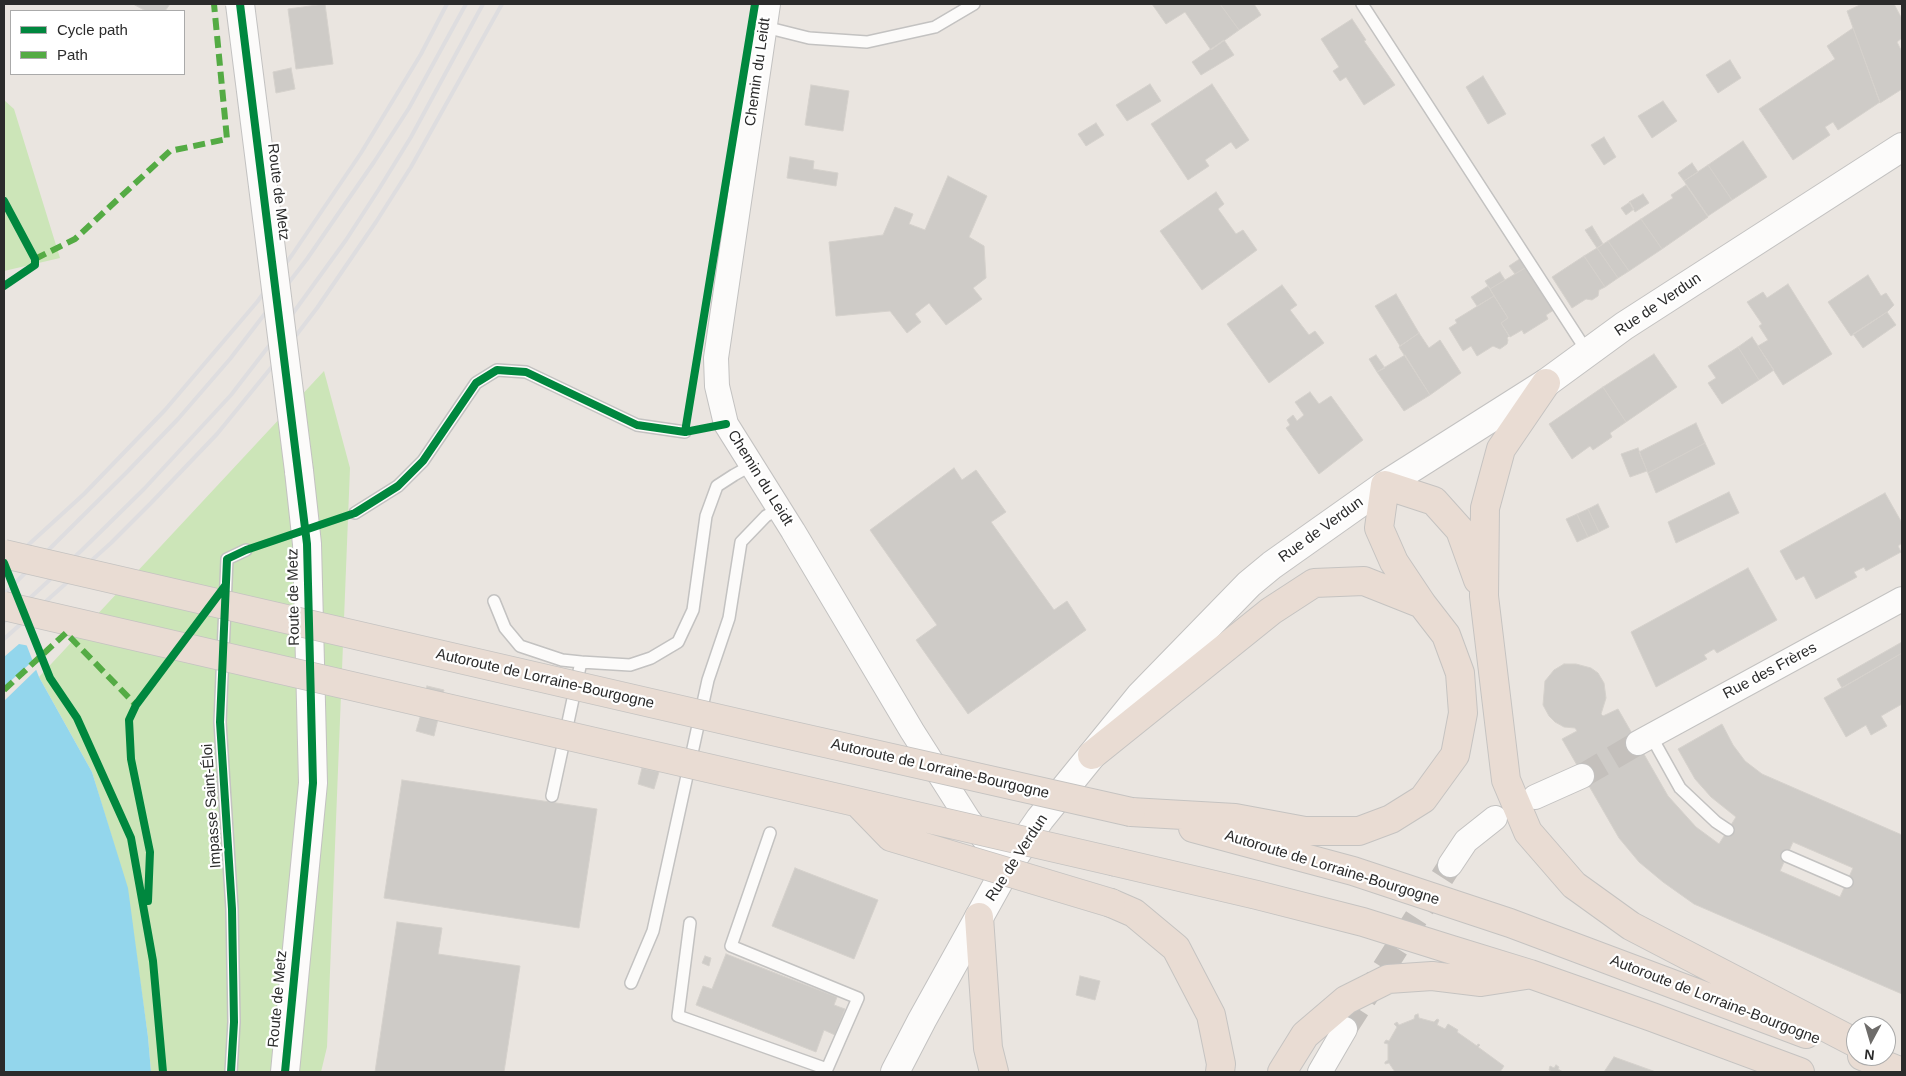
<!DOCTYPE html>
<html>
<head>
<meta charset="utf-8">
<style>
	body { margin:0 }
	#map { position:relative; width:1906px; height:1076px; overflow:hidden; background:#eae5e0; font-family:Arial,sans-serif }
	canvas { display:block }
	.frame { position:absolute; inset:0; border:5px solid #2b2b2b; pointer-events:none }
	.legend { position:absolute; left:10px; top:10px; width:175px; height:65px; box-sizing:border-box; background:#fff; border:1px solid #aaa; margin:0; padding:6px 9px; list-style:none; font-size:15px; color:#2b2b2b }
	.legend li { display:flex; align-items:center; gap:10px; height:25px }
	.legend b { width:25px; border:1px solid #aaa }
	.north { position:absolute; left:1846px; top:1016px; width:50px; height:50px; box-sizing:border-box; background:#fff; border:1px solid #aaa; border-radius:50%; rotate:186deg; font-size:14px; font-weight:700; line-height:20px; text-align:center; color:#2b2b2b }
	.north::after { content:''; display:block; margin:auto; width:18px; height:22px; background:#6e6c6a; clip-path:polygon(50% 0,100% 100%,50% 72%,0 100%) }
</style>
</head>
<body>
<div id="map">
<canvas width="1906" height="1076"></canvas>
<div class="frame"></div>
<ul class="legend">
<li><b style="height:6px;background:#00873e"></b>Cycle path</li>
<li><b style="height:6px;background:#54ab44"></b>Path</li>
</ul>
<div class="north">N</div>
</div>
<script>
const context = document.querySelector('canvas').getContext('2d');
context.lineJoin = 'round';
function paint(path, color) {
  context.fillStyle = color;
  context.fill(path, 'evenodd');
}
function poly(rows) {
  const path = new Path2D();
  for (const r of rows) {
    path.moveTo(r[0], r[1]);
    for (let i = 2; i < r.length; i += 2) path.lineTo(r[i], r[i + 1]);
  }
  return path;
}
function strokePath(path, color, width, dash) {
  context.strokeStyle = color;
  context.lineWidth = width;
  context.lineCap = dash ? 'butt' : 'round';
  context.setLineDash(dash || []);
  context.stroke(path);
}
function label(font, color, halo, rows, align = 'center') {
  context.font = font + ' Arial,sans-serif';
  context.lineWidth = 4.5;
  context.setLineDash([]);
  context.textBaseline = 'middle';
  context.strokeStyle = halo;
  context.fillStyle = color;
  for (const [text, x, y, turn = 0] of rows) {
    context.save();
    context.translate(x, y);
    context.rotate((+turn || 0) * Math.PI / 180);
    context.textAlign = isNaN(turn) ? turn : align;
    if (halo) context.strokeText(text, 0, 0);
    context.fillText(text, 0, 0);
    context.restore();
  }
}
const green = poly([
	[4,100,14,109,60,258,4,271],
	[324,371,350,468,327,1047,321,1072,151,1072,148,1037,127,888,92,772,39,677]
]);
const water = poly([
	[4,587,39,677,92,772,128,888,148,1037,151,1072,4,1072]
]);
const pier = poly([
	[4,585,6,586,30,646,19,644,4,657],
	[35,659,38,668,4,701,4,687]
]);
const building = poly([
	[133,4,170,4,165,11,146,11,133,4],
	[325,4,333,64,296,69,288,9,325,4],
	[1152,4,1220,4,1239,30,1211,50,1185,12,1166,24,1152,4],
	[1220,4,1254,4,1261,15,1239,30,1220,4],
	[1862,4,1894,4,1902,19,1902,38,1897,42,1902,52,1902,89,1880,103,1847,11,1862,4],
	[1352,19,1366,40,1364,41,1395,85,1364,105,1346,77,1340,81,1333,71,1339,67,1321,39,1352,19],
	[1853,28,1880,102,1838,130,1833,122,1825,127,1830,135,1793,160,1759,109,1835,59,1827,46,1853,28],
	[1224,40,1234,55,1201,75,1192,62,1224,40],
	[1730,60,1741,78,1718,93,1706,75,1730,60],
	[291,68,295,89,276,93,273,72,291,68],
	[1483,76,1506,114,1488,124,1466,87,1483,76],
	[1150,84,1161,101,1127,121,1116,105,1150,84],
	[1212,84,1249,140,1236,149,1231,142,1205,160,1209,166,1188,180,1151,124,1212,84],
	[811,85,849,91,843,131,805,125,811,85],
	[1663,101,1677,121,1652,138,1638,116,1663,101],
	[1096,123,1104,135,1086,146,1078,134,1096,123],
	[1604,137,1616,157,1604,165,1591,145,1604,137],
	[1743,141,1767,177,1732,200,1708,165,1743,141],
	[790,157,814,161,813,169,838,173,836,186,787,178,790,157],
	[1692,163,1698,172,1684,181,1678,173,1692,163],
	[1708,165,1732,200,1708,216,1684,181,1708,165],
	[948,176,987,196,969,237,984,246,986,278,973,288,982,299,946,325,929,303,915,314,921,322,907,333,890,311,836,316,829,242,883,235,895,207,913,214,909,224,925,230,948,176],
	[1686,185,1708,217,1662,249,1641,219,1673,198,1671,195,1686,185],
	[1216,192,1224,204,1218,209,1236,234,1243,230,1257,250,1202,290,1160,231,1216,192],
	[1643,194,1649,203,1635,212,1629,202,1643,194],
	[1630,202,1634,209,1626,215,1621,208,1630,202],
	[1641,219,1662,249,1629,271,1608,241,1641,219],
	[1592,226,1603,244,1597,248,1585,230,1592,226],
	[1608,241,1629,271,1618,278,1597,248,1608,241],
	[1597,248,1618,278,1605,287,1584,256,1597,248],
	[1524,256,1530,265,1515,274,1509,266,1524,256],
	[1584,256,1605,287,1599,290,1598,296,1592,300,1586,299,1572,308,1552,277,1584,256],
	[1530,265,1557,308,1546,315,1548,319,1524,334,1522,330,1510,337,1501,323,1508,318,1490,289,1530,265],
	[1500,272,1505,280,1490,289,1485,281,1500,272],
	[1868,275,1881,296,1886,293,1894,305,1887,312,1851,336,1828,302,1868,275],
	[1788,284,1832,354,1783,385,1758,346,1768,340,1759,326,1762,324,1747,302,1763,292,1767,298,1788,284],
	[1282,285,1297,305,1290,310,1309,335,1315,331,1324,343,1269,383,1227,324,1282,285],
	[1488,286,1494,296,1477,306,1471,297,1488,286],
	[1396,294,1419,333,1400,346,1375,306,1396,294],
	[1494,296,1508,318,1501,323,1509,336,1507,338,1508,340,1507,344,1500,349,1493,346,1477,356,1471,346,1463,351,1449,328,1457,323,1455,320,1494,296],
	[1887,312,1896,325,1863,348,1853,334,1887,312],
	[1419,333,1429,348,1440,340,1461,373,1430,395,1399,347,1419,333],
	[1752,337,1774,370,1759,380,1738,347,1752,337],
	[1738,347,1759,380,1722,404,1708,383,1716,378,1708,366,1738,347],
	[1654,354,1677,387,1626,422,1603,387,1654,354],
	[1376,355,1385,368,1377,372,1369,359,1376,355],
	[1405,355,1430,395,1404,411,1377,372,1405,355],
	[1603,387,1626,422,1610,433,1612,437,1593,450,1590,446,1572,459,1549,424,1603,387],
	[1310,392,1319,404,1331,396,1363,440,1319,474,1286,428,1290,425,1287,420,1293,415,1297,421,1304,415,1295,402,1310,392],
	[1696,423,1705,443,1648,473,1639,452,1696,423],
	[1705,443,1715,464,1656,493,1648,473,1705,443],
	[1638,448,1647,471,1630,477,1621,454,1638,448],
	[954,468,962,480,976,470,1006,512,991,522,1054,610,1067,601,1086,630,968,714,916,640,937,625,870,530,954,468],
	[1729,492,1739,513,1676,543,1668,522,1729,492],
	[1885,493,1902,523,1902,543,1898,546,1901,552,1866,571,1864,567,1854,572,1857,577,1816,599,1804,576,1796,580,1780,551,1885,493],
	[1598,504,1609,527,1599,532,1588,509,1598,504],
	[1588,509,1599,532,1588,537,1577,514,1588,509],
	[1577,514,1588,537,1577,542,1566,519,1577,514],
	[1748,568,1777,620,1717,653,1714,649,1704,655,1707,659,1656,687,1631,632,1748,568],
	[1902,642,1902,653,1842,688,1837,679,1902,642],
	[1902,653,1902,704,1881,716,1887,726,1871,735,1866,725,1846,737,1824,698,1902,653],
	[1564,664,1576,664,1591,668,1598,673,1604,683,1606,698,1601,714,1603,716,1618,709,1668,796,1696,827,1719,844,1736,817,1711,797,1695,779,1678,749,1722,724,1733,745,1745,761,1762,774,1902,835,1902,994,1694,904,1663,882,1639,862,1619,838,1562,739,1577,731,1575,728,1564,727,1555,722,1549,716,1543,705,1545,681,1554,670,1564,664],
	[1793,842,1853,868,1840,897,1780,871,1793,842],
	[427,686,444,690,440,705,423,701,427,686],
	[421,714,438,719,434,736,416,731,421,714],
	[642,768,659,772,654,789,638,784,642,768],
	[402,780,597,809,579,928,384,898,402,780],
	[795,868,878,900,854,959,772,926,795,868],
	[397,922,442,928,438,954,520,966,504,1072,375,1072,397,922],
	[726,954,837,997,834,1005,845,1009,835,1035,824,1030,816,1052,696,1005,703,986,712,989,726,954],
	[705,956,711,958,709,966,702,963,705,956],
	[1080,976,1100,981,1095,1000,1076,995,1080,976],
	[1418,1014,1419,1018,1434,1022,1437,1019,1439,1020,1437,1025,1445,1029,1448,1024,1458,1030,1457,1032,1477,1046,1478,1044,1480,1045,1478,1047,1504,1066,1500,1072,1395,1072,1389,1063,1385,1064,1385,1062,1388,1060,1388,1044,1384,1043,1386,1040,1389,1041,1397,1027,1394,1024,1397,1022,1399,1025,1414,1019,1415,1015,1418,1014],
	[1614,1057,1656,1072,1604,1072,1614,1057],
	[1556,1065,1559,1067,1558,1069,1563,1072,1552,1072,1549,1070,1550,1066,1554,1068,1556,1065]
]);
const streetTunnel = poly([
	[1582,776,1638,743],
	[1345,1029,1450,865]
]);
const lane = poly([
	[1362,4,1588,353],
	[765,27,809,38,867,42,935,27,974,4],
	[355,513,398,486,423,461,476,383,497,370,526,372,637,425,685,432],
	[494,601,505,628,520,646,562,660,581,662,630,665,651,658,678,642,693,610,706,516,717,486,734,475,752,465],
	[1651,736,1680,788,1716,822,1728,830],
	[552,796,581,662],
	[1787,856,1847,882],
	[690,923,678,1016,827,1069,858,998,731,946,770,833],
	[631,983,653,931,708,680,729,618,741,542,766,516,779,509],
	[231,1072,234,1022,232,909,220,722,227,559,246,550]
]);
const street = poly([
	[768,4,716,358,717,386,726,424,793,531,912,731,968,819,1007,867],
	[1638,743,1902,599],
	[1535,797,1582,776],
	[1450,865,1466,841,1495,818],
	[1320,1072,1345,1029]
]);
const secondary = poly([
	[285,1072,313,783,307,544,299,471],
	[895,1072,922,1020,1007,867,1040,819,1140,696,1249,584,1272,565,1385,485,1546,383,1624,326,1902,147]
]);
const highway = poly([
	[1546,383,1501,449,1485,508,1484,596,1506,780,1528,832,1574,885,1631,926,1856,1043],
	[1092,755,1271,611,1314,583,1364,581,1422,604],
	[1131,812,1235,818,1305,831,1359,831,1391,819,1423,799,1455,755,1463,713,1460,673,1446,635,1422,604,1394,562,1379,528,1385,485,1434,501,1460,530,1478,580],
	[1193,828,1353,871,1510,923,1806,1034],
	[1116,862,1257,895,1363,922,1449,949,1530,974,1652,1017,1800,1072],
	[1111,903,1134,913,1176,948,1211,1015,1221,1064,1220,1072],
	[979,917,988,1048,994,1072],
	[1862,1056,1902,1072],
	[1282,1072,1305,1035,1346,1000,1388,979,1432,976,1481,982,1526,975]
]);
const rail = poly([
	[4,567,84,494,165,410,257,302,292,255,361,153,421,54,447,4],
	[4,594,128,471,178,419,230,359,307,259,374,162,409,108,466,4],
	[4,622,82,550,144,489,231,395,275,338,346,240,379,189,411,137,483,4],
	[4,639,111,543,151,503,217,434,275,363,317,308,376,222,411,167,502,4]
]);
const secondaryBridge = poly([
	[240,4,299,471]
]);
const highwayBridge = poly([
	[4,554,794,736,1131,812],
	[4,606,1116,862],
	[858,803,891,837,1111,903]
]);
const quiet = poly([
	[35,259,75,239,170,151,227,139,214,4],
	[4,690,66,633,136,705]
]);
const cycleway = poly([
	[240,4,307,544,313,783,285,1072],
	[4,201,35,259,35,265,4,286],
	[685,432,755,4],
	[4,563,50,678,77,718,131,838,153,961,163,1072],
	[148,901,150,852,131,759,129,720,136,705,225,586],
	[231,1072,234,1022,232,909,220,722,227,559,246,550,355,513,398,486,423,461,476,383,497,370,526,372,637,425,685,432,726,424]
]);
const streetNames = [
	["Chemin du Leidt",758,72,-82],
	["Route de Metz",278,192,83],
	["Rue de Verdun",1658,305,-34],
	["Chemin du Leidt",760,478,58],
	["Rue de Verdun",1321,530,-36],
	["Route de Metz",294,597,-91],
	["Rue des Frères",1770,671,-28],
	["Autoroute de Lorraine-Bourgogne",545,679,13],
	["Autoroute de Lorraine-Bourgogne",940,769,13],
	["Impasse Saint-Éloi",212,806,-94],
	["Rue de Verdun",1017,858,-57],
	["Autoroute de Lorraine-Bourgogne",1332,868,17],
	["Route de Metz",278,999,-85],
	["Autoroute de Lorraine-Bourgogne",1715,1000,21]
];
paint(green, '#cce5b8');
paint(water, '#93d6ec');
paint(pier, '#eae5e0');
paint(building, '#cecbc7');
strokePath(building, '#d5d1cc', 1);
strokePath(streetTunnel, '#c4c0bc', 24, [24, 12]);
strokePath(lane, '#c3c2c1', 14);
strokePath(street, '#c3c2c1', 26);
strokePath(secondary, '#c3c2c1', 30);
strokePath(highway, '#c5c3c1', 30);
strokePath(lane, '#fcfbfa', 11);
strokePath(street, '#fcfbfa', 24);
strokePath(secondary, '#fcfbfa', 28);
strokePath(highway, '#e9dcd3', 28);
strokePath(rail, '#dedddf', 4);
strokePath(secondaryBridge, '#c3c2c1', 30, []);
strokePath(highwayBridge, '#c5c3c1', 30, []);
strokePath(secondaryBridge, '#fcfbfa', 28);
strokePath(highwayBridge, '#e9dcd3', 28);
strokePath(quiet, '#54ab44', 6, [12, 6]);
strokePath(cycleway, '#00873e', 8);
label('15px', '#2b2b2b', '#fff', streetNames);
</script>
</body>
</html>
